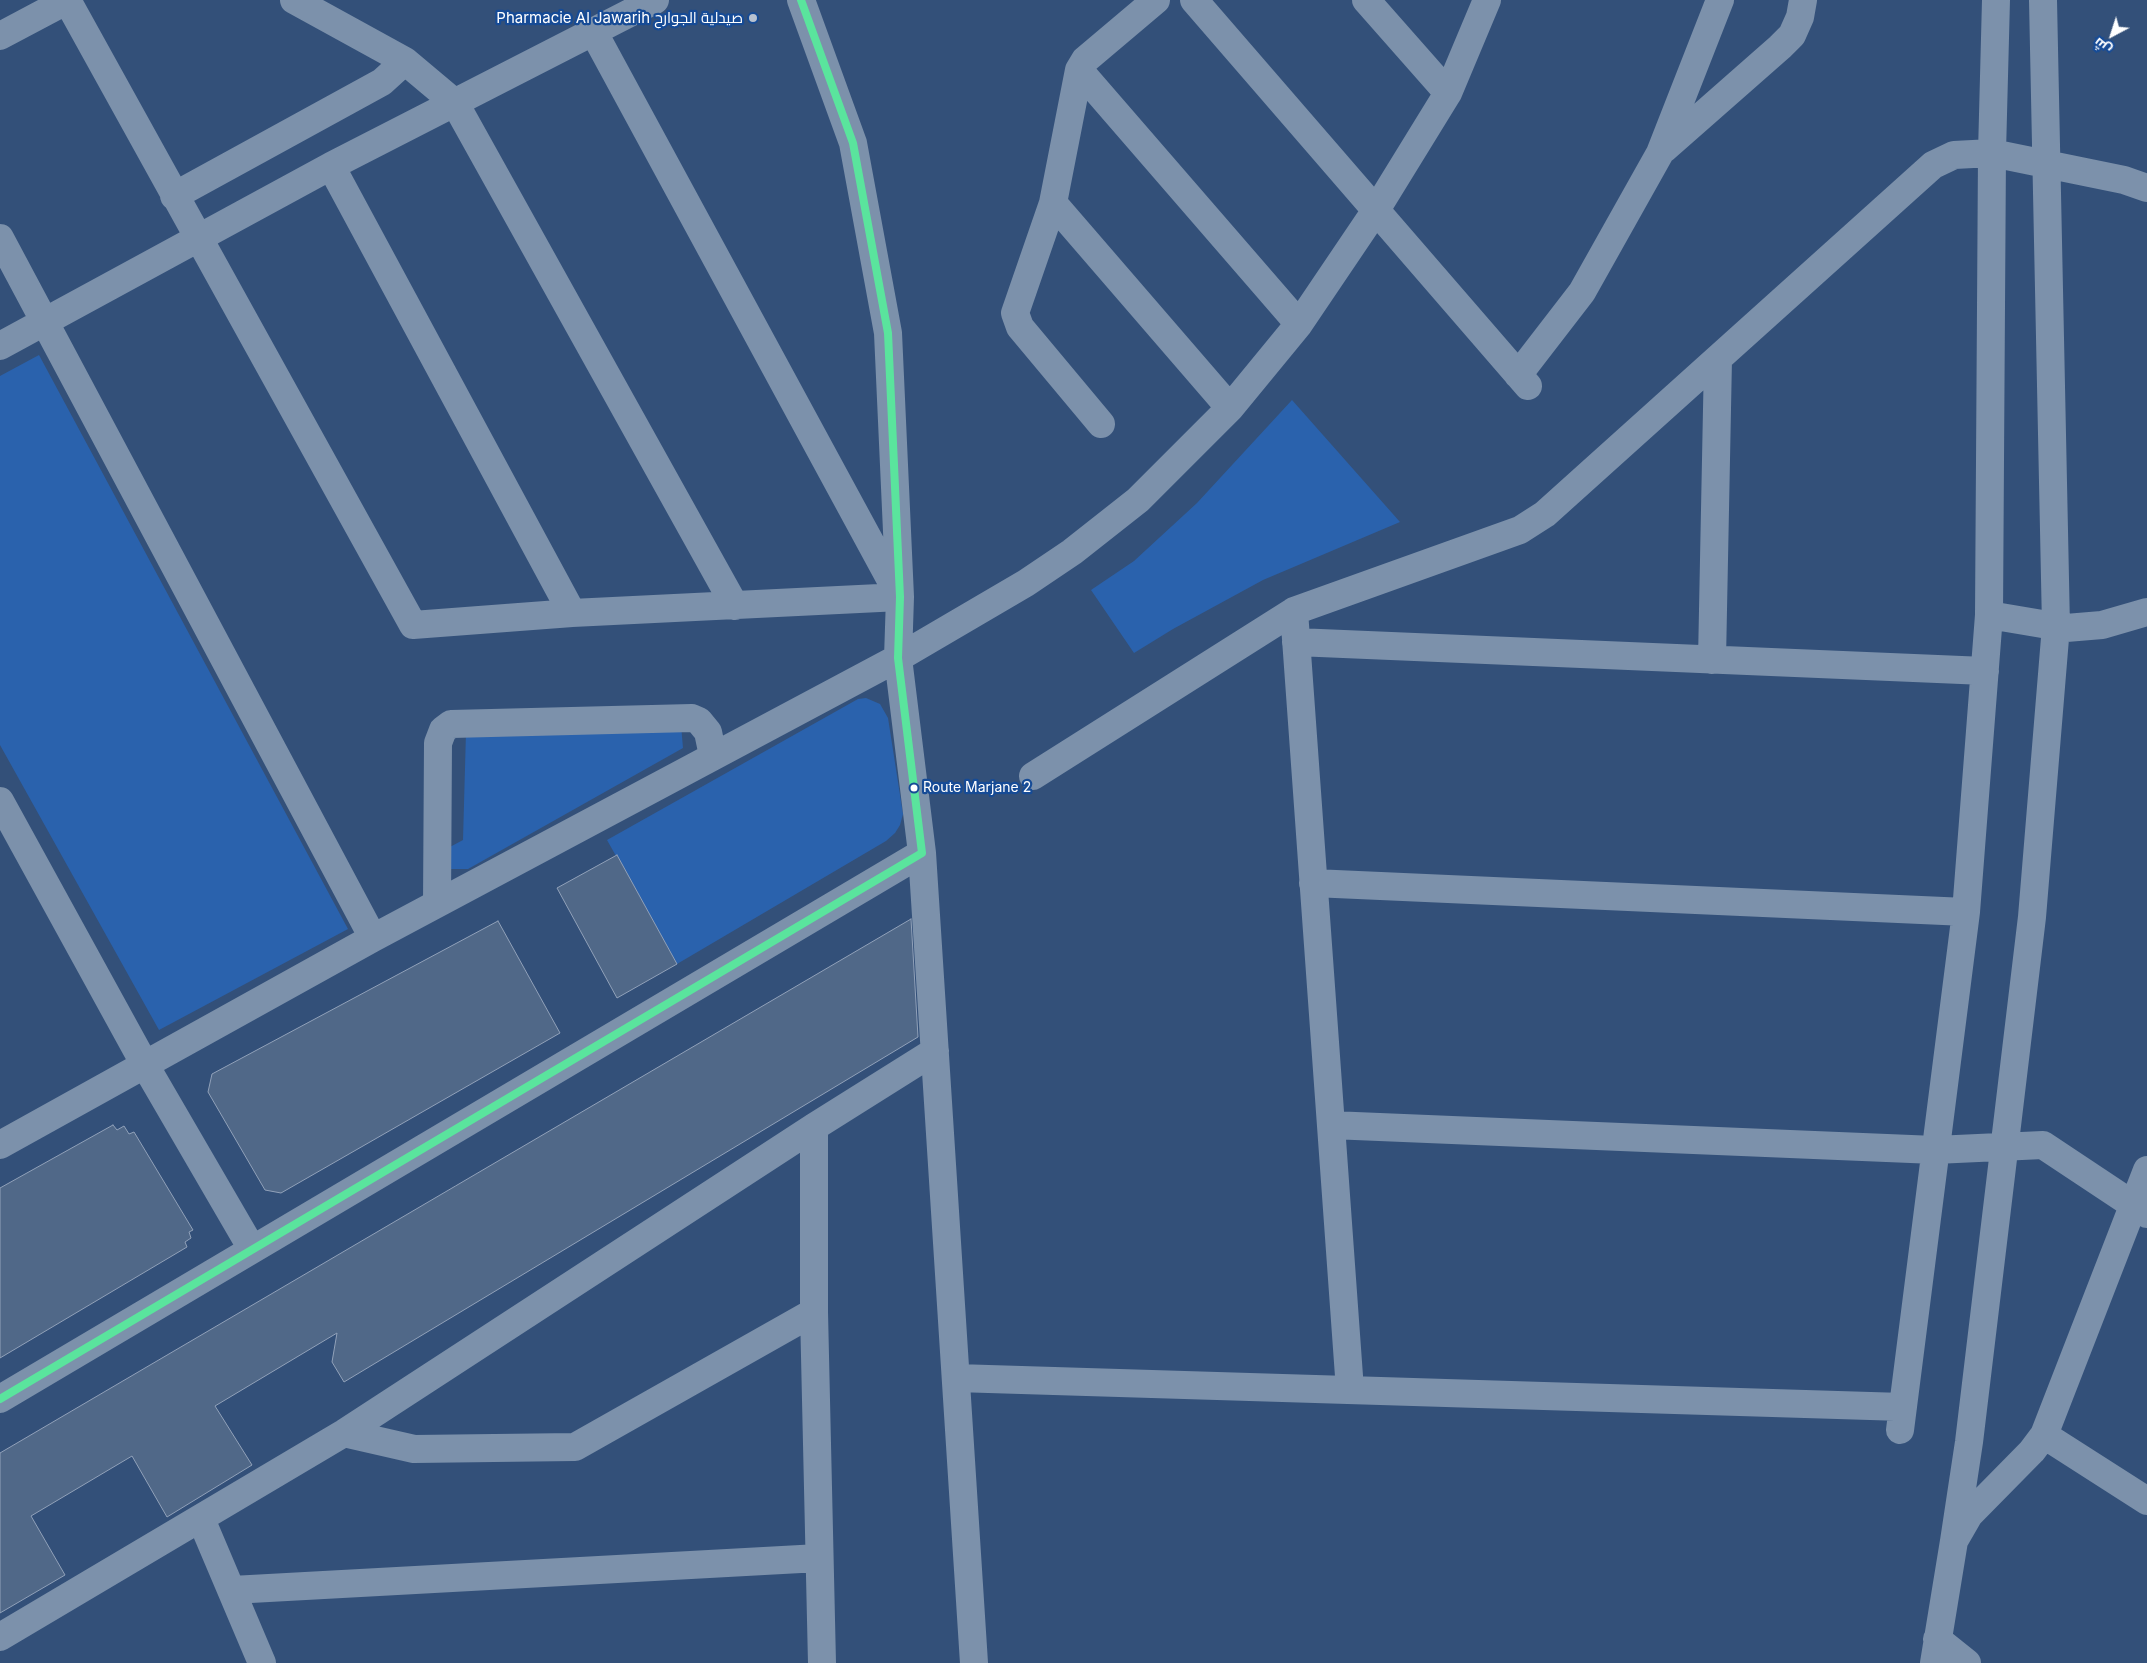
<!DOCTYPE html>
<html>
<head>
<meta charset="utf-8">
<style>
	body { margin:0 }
	#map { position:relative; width:2147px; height:1663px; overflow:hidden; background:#335079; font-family:Inter,Cairo,sans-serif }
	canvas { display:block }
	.north { position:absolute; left:2087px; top:10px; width:50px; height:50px; -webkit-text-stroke:4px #164b96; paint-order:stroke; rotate:220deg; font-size:14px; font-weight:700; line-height:20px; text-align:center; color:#fff }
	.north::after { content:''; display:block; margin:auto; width:18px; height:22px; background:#fff; clip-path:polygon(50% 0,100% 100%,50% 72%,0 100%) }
</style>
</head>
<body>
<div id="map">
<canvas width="2147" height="1663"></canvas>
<div class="north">ش</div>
</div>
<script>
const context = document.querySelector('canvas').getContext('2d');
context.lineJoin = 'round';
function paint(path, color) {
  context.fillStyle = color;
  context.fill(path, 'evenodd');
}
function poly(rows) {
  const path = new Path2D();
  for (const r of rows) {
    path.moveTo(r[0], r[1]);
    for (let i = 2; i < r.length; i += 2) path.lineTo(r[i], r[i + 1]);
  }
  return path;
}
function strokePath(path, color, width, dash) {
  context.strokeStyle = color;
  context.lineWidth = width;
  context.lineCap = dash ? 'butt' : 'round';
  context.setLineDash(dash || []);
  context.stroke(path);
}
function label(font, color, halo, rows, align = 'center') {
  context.font = font + ' Inter,Cairo,sans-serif';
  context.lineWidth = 4.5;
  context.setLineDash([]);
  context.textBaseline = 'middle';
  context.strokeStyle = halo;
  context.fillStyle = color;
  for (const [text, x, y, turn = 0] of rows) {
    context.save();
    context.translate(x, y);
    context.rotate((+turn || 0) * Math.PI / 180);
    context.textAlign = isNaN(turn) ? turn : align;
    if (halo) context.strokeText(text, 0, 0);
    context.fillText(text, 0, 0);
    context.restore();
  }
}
const green = poly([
	[39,355,348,929,159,1030,0,745,0,376],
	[1292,400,1400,522,1263,580,1173,629,1134,653,1091,590,1134,561,1197,503],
	[866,698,880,704,888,718,903,814,900,825,895,833,886,841,677,964,607,840,858,699],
	[681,725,683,748,468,869,451,869,447,862,448,848,463,840,466,732]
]);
const building = poly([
	[617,855,677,964,617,998,557,888,617,855],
	[911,919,918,1037,344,1382,332,1362,337,1333,215,1406,252,1465,167,1517,132,1456,31,1516,65,1575,0,1613,0,1453,911,919],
	[498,921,560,1033,281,1193,265,1190,208,1092,212,1074,498,921],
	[113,1125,117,1130,124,1126,129,1134,134,1132,193,1230,189,1232,191,1238,185,1242,187,1247,0,1358,0,1188,113,1125]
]);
const minor = poly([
	[67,0,413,625,572,613,900,597,593,31],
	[294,0,405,61,455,103,735,606],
	[801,0,853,143,888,333,900,597,898,658,922,853,974,1663],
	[1194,0,1528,386],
	[1366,0,1448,93],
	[0,36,68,0],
	[1079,70,1299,324],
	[1664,149,1780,47,1792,35,1800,17,1803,0],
	[331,166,572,613],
	[174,196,382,82,405,61],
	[1053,203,1230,408],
	[0,238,373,938],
	[0,346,331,166,655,0],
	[1518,375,1582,292,1660,153,1720,0],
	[1101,424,1020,327,1015,313,1053,203,1079,70,1085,60,1156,0],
	[1294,611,1350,1390],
	[1989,615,2066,628,2102,625,2147,612],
	[1296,642,1985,671],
	[1712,660,1718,359],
	[1033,776,1294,611,1520,530,1545,514,1933,165,1954,155,1992,153,2124,180,2147,188],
	[0,801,145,1065,252,1249],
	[1313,883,1966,912],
	[437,903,438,743,443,730,451,724,692,718,699,721,708,732,713,756],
	[1331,1125,1935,1150,2043,1145,2147,1214],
	[814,1127,814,1312,822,1663],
	[0,1145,373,938,898,658,1026,583,1072,552,1138,500,1230,408,1299,324,1376,210,1448,93,1487,0],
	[956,1378,1903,1407],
	[0,1399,922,853],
	[1900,1430,1966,912,1989,615,1992,153,1996,0],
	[344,1433,414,1449,575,1447,814,1312],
	[2044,1435,2147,1501],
	[201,1519,262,1663],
	[1954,1541,1969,1442,2032,917,2056,626,2043,0],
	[232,1590,819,1558],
	[0,1637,344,1433,814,1127,935,1051],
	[1937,1639,1967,1663],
	[1934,1663,1954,1541,1969,1515,2032,1451,2044,1435,2147,1170]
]);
const bus1 = poly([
	[0,1399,922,853,898,658,900,597,888,333,853,143,801,0]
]);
const markers = [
	[753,18,5,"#b8c2d0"],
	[914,788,4.5,"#fff"]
];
const busNames = [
	["Route Marjane 2",923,788]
];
const poiNames = [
	["Pharmacie Al Jawarih صيدلية الجوارح",743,18]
];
paint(green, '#2a62ad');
paint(building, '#506888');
strokePath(building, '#91a1b9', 1);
strokePath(minor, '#7c91ab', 28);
strokePath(bus1, '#5ae49d', 8);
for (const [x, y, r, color] of markers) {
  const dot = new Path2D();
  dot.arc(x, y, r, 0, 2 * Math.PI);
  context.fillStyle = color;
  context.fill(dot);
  strokePath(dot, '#164b96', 2);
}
label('14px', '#fff', '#164b96', busNames, 'left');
label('15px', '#fff', '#164b96', poiNames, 'right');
</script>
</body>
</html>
